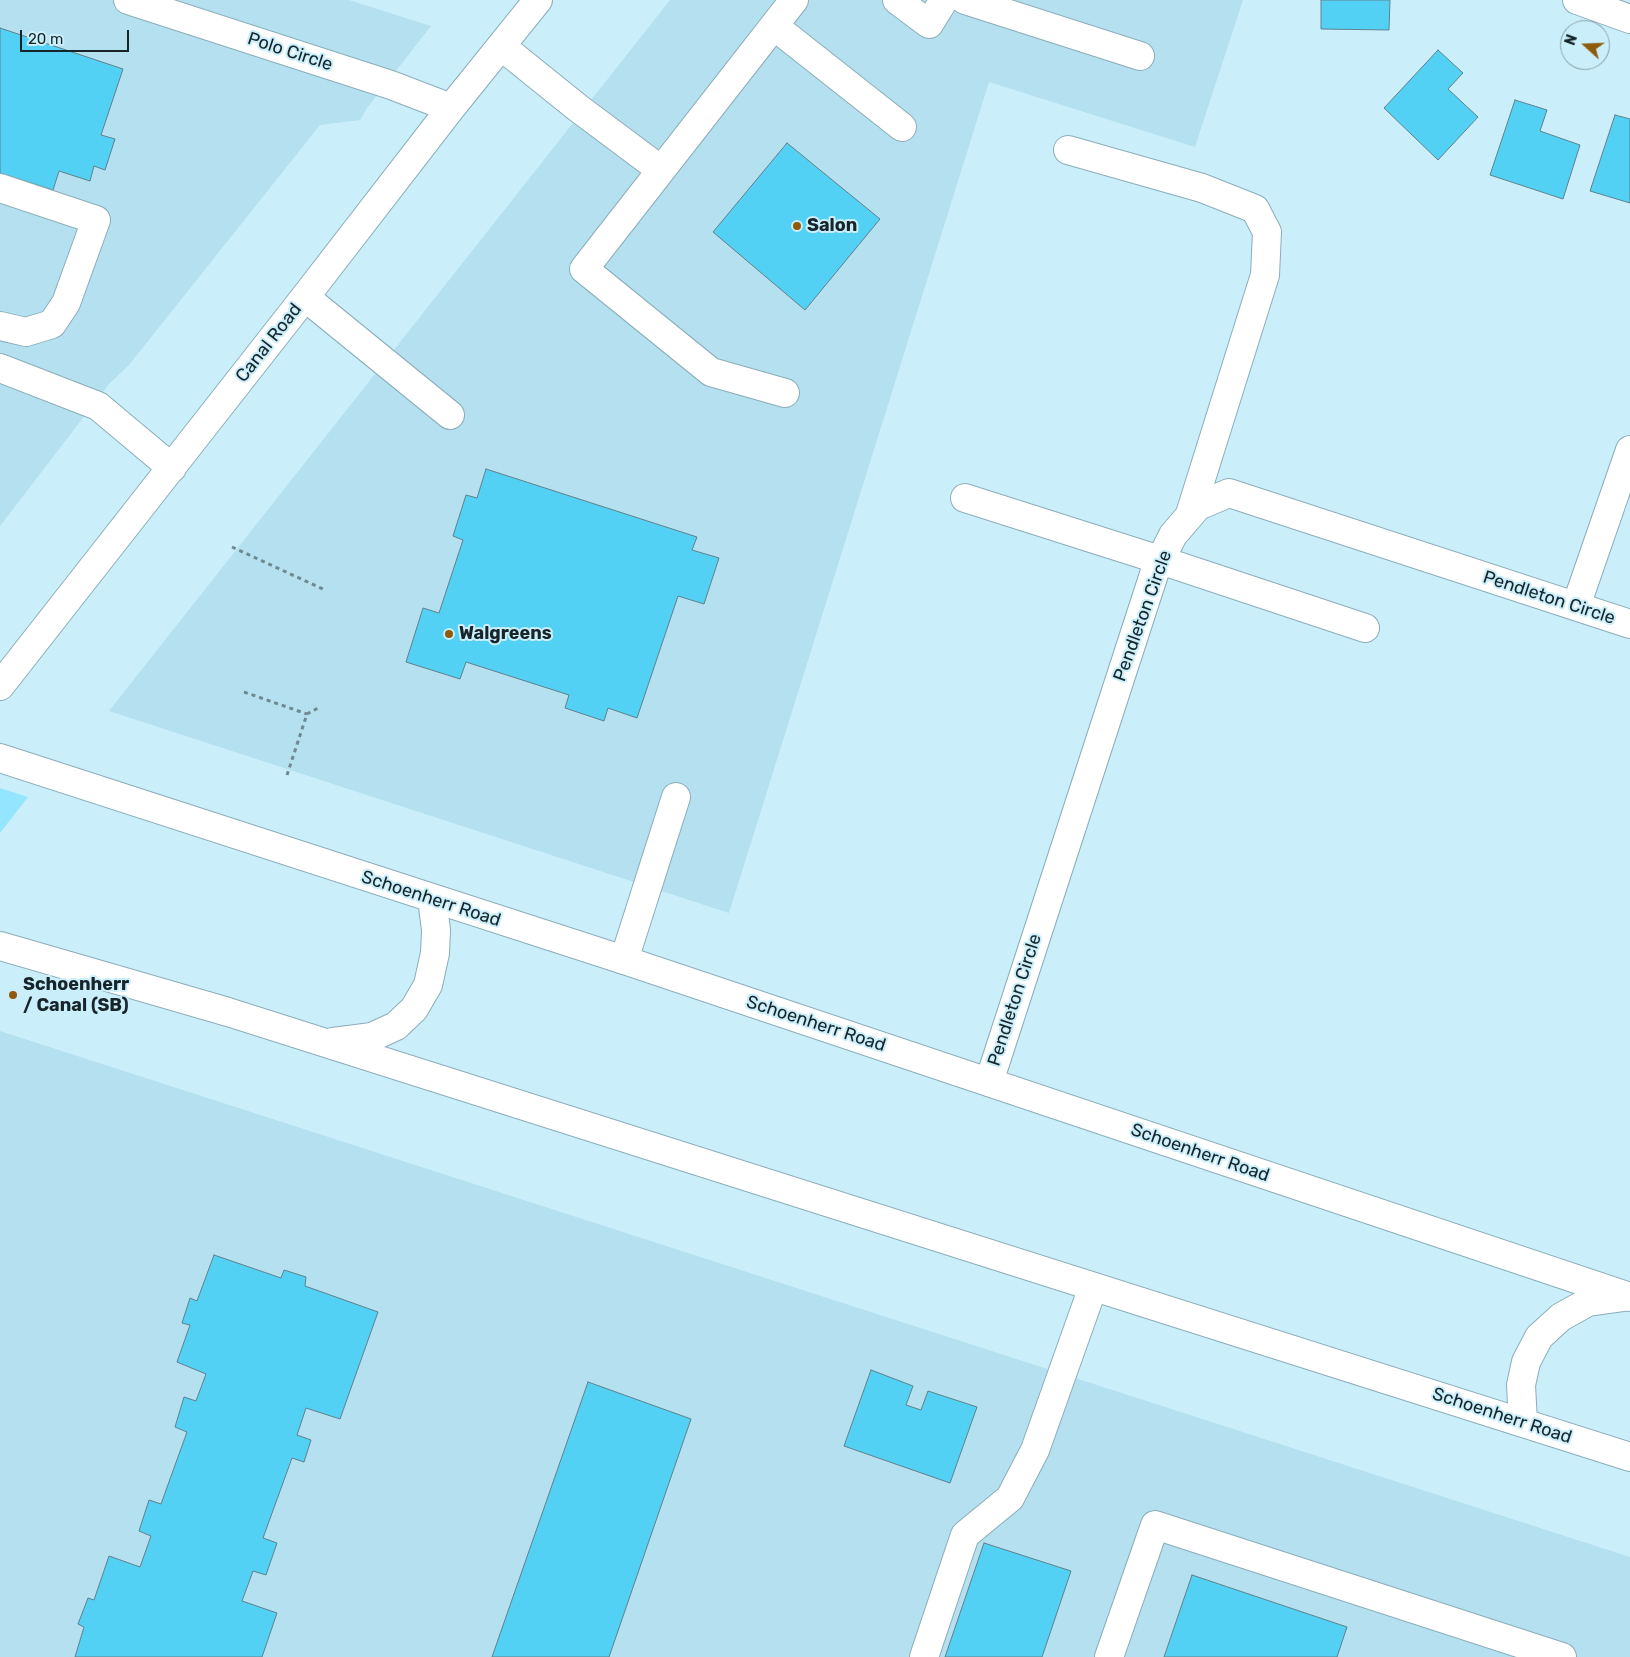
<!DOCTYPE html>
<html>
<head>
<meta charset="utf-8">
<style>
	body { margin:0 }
	#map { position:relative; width:1630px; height:1657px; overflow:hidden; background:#caeffb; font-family:Rubik,sans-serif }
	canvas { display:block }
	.north { position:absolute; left:1560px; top:20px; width:50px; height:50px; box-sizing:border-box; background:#caeffb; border:1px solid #829ea7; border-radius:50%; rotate:290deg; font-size:14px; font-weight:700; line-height:20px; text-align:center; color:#17252a }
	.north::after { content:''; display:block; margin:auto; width:18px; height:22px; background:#8f5b0b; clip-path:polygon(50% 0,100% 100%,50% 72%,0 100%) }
	.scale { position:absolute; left:20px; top:30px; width:109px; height:22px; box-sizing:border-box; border:2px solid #17252a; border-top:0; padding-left:6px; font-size:15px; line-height:18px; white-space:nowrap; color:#17252a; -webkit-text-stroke:4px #caeffb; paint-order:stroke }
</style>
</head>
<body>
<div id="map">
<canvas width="1630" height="1657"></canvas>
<div class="north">N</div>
<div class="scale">20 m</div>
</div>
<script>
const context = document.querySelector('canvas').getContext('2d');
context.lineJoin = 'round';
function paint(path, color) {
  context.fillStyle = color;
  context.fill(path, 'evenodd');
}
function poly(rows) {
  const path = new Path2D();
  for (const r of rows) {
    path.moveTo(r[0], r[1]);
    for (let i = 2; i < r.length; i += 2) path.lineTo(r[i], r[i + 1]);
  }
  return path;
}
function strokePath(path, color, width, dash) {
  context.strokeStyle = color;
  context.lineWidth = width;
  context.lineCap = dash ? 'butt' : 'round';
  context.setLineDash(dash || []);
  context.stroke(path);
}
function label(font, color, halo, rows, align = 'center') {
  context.font = font + ' Rubik,sans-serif';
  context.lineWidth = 4;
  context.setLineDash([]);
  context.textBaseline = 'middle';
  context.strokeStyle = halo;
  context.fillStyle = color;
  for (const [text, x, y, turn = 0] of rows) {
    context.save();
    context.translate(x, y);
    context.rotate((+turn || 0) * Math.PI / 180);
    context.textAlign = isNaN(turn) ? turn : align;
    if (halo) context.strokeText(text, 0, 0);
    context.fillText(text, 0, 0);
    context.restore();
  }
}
const built = poly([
	[0,0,349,0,431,26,367,108,360,120,320,125,129,365,109,384,0,526],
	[670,0,1243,0,1195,147,989,82,729,913,109,711],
	[0,1031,1630,1557,1630,1657,0,1657]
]);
const green = poly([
	[0,788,28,797,0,833]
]);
const building = poly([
	[1321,0,1390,0,1389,30,1321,29,1321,0],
	[0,28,123,69,101,135,115,139,105,170,94,166,90,181,59,171,53,190,0,173,0,28],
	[1438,50,1463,73,1448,89,1478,117,1438,160,1384,108,1438,50],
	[1515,100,1547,110,1540,131,1580,145,1563,199,1490,175,1515,100],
	[1615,115,1630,119,1630,203,1590,191,1615,115],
	[787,143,880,219,805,310,713,232,787,143],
	[486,469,697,537,692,550,719,558,704,604,678,596,637,718,608,708,604,721,565,708,569,695,466,662,460,679,406,662,423,608,439,613,463,540,453,536,466,495,477,498,486,469],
	[214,1255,281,1278,284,1270,306,1277,305,1286,378,1312,340,1419,306,1408,297,1435,311,1440,304,1462,292,1458,263,1538,277,1543,266,1575,253,1571,242,1601,277,1613,262,1657,75,1657,84,1627,78,1624,88,1598,94,1600,109,1556,140,1567,151,1536,139,1531,149,1500,161,1504,187,1432,175,1427,184,1397,196,1401,206,1374,177,1362,190,1325,182,1323,190,1298,197,1301,214,1255],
	[871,1370,913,1386,906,1405,921,1410,928,1391,977,1407,950,1483,844,1446,871,1370],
	[588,1382,691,1419,609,1657,492,1657,588,1382],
	[984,1543,1071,1571,1042,1657,945,1657,984,1543],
	[1192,1575,1347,1627,1337,1657,1164,1657,1192,1575]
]);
const path = poly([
	[232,547,325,590],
	[244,692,307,714],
	[287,775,307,714,318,708]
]);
const minor = poly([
	[128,0,391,85,451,108],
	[897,0,929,24,944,0],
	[965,0,1140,56],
	[1577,0,1630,19],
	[774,26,902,127],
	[501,46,578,108,661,170],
	[1068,150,1202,188,1255,209,1267,232,1265,275,1190,514],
	[0,188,96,220,66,303,52,324,26,332,0,326],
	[305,297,450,415],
	[0,368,98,406,172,468],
	[785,393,711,372,584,269,794,0],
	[965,498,1160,560,1365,628],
	[1576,606,1630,450],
	[0,686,305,297,451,108,538,0],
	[624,960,676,797],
	[989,1082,1155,571,1173,535,1198,506,1229,493,1630,624],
	[924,1657,965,1535,1010,1498,1035,1450,1093,1287],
	[1109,1657,1155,1525,1562,1657]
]);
const major = poly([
	[0,758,624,960,1630,1297],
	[0,946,228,1012,1630,1457],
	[333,1042,372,1037,396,1026,414,1009,428,985,435,953,436,930,432,899],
	[1523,1422,1521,1385,1526,1362,1539,1337,1561,1317,1588,1302,1624,1297]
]);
const markers = [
	[797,226,5,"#8f5b0b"],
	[449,634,5,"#8f5b0b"],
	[13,995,5,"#8f5b0b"]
];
const streetNames = [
	["Polo Circle",290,52,18],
	["Canal Road",269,343,-52],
	["Pendleton Circle",1549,598,18],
	["Pendleton Circle",1143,616,-70],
	["Schoenherr Road",431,899,18],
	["Pendleton Circle",1015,1000,-72],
	["Schoenherr Road",816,1024,18],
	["Schoenherr Road",1200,1153,19],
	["Schoenherr Road",1502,1416,18]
];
const poiNames = [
	["Salon",807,226],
	["Walgreens",459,634],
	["Schoenherr",23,985],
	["/ Canal (SB)",23,1006]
];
paint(built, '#b4e0ef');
paint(green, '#94e5ff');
paint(building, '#52d1f4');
strokePath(building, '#60818c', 1);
strokePath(minor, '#8badb9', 30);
strokePath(major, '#8badb9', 30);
strokePath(path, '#6f8991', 3, [4, 4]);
strokePath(minor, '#fff', 28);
strokePath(major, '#fff', 28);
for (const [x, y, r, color] of markers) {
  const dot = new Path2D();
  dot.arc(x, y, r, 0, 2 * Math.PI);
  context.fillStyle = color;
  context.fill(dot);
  strokePath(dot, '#caeffb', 2);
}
label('18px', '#17252a', '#caeffb', streetNames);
label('bold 18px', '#17252a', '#caeffb', poiNames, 'left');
</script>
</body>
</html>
